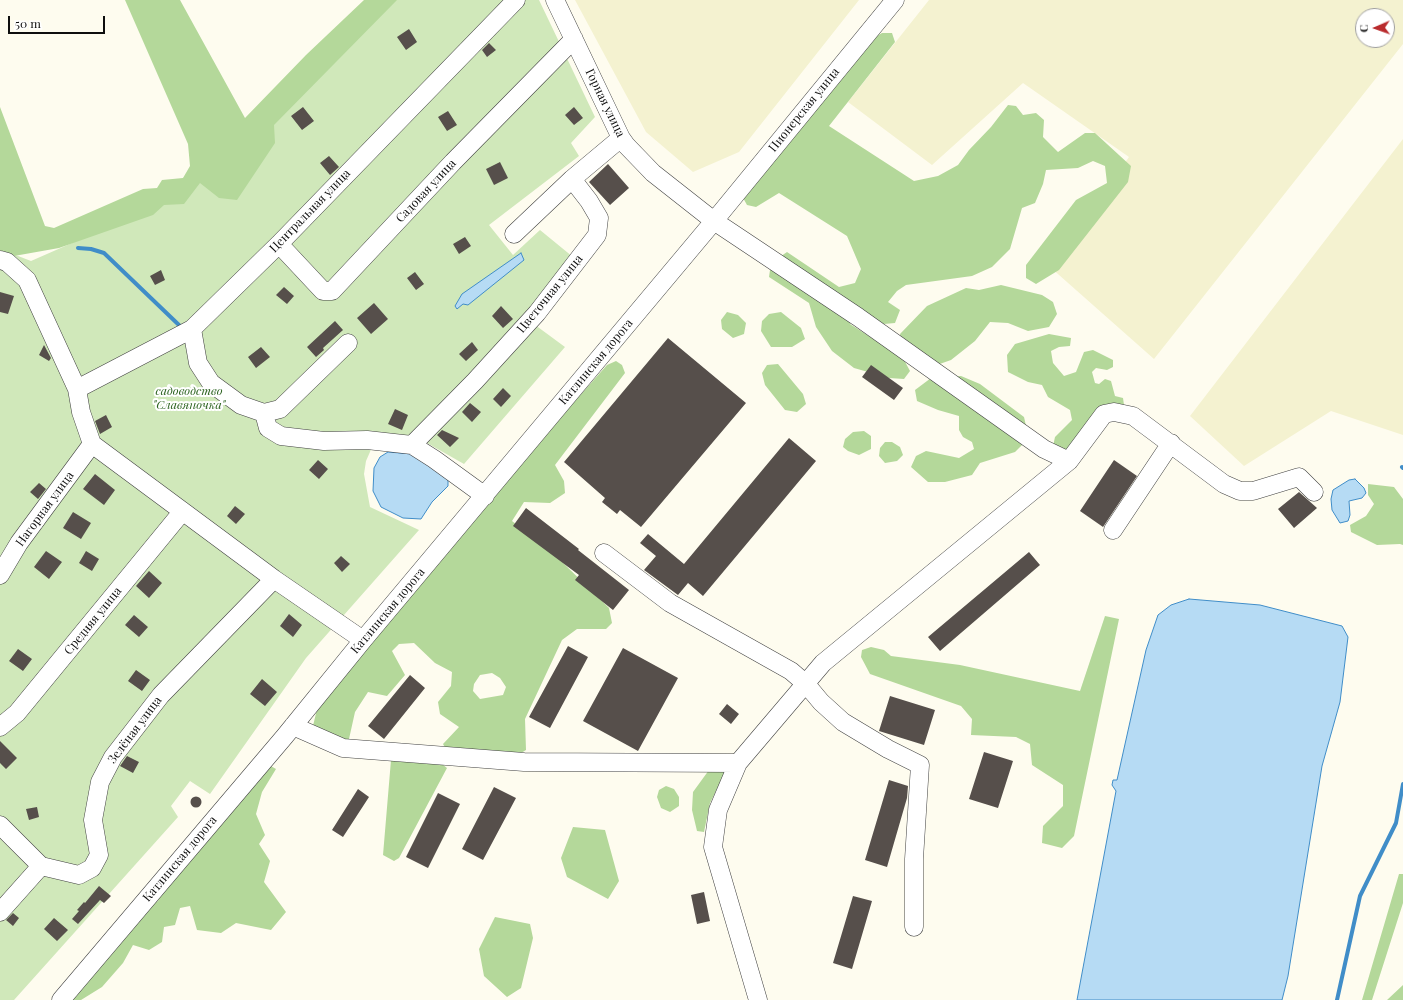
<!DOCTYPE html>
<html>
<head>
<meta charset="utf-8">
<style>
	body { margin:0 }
	#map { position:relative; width:1403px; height:1000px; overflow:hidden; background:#fefcef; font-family:"Playfair Display",serif }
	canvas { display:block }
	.north { position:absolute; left:1355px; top:8px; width:40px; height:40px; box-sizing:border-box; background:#fff; border:1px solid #9f9f9f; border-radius:50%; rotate:268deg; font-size:11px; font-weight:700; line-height:16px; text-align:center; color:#0e0e0e }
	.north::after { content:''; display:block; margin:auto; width:14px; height:18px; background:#b92b2d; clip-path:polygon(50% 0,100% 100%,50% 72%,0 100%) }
	.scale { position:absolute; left:8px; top:16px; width:97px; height:18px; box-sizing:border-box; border:2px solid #0e0e0e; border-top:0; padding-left:5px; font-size:12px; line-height:14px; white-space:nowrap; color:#0e0e0e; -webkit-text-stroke:3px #fff; paint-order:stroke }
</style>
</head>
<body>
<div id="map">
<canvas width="1403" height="1000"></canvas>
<div class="north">С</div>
<div class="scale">50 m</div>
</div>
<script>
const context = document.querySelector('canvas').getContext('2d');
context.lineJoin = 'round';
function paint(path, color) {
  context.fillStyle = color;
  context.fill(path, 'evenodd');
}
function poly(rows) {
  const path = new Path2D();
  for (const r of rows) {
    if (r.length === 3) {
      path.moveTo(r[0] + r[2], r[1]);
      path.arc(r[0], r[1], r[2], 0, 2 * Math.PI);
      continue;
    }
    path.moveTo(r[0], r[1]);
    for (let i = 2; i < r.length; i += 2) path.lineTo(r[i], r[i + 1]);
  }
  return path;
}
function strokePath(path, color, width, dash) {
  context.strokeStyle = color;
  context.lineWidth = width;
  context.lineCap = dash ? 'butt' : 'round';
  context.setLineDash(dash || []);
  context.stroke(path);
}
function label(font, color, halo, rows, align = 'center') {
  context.font = font + ' "Playfair Display",serif';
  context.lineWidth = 4;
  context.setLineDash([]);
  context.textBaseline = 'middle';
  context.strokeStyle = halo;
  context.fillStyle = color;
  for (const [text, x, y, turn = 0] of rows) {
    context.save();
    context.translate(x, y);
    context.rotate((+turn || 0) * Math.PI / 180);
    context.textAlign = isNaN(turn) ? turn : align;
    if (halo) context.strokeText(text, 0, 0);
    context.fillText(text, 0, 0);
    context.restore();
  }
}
const farmland = poly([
	[575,0,859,0,739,152,693,172,646,132],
	[929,0,1403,0,1403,44,1154,359,1050,267,1129,157,1023,83,932,165,848,102],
	[1363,16,1387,16,1387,40,1363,40],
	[1403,139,1403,435,1331,411,1244,466,1190,416]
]);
const green = poly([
	[390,0,539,0,595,117,571,143,579,156,489,225,513,255,540,230,573,257,527,319,565,347,464,464,427,443,377,436,366,461,364,474,370,507,419,530,306,658,210,794,190,781,171,806,178,817,14,1000,0,1000,0,249,31,261,145,211]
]);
const forest = poly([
	[125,0,180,0,245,118,306,55,364,0,397,0,274,125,275,143,237,200,219,198,200,183,184,204,164,205,153,215,59,248,14,256,0,250,0,107,45,226,54,228,143,189,157,188,162,180,183,178,190,166,188,144],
	[882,33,892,33,895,42,829,126,914,181,938,176,958,165,969,150,991,127,1008,105,1016,106,1023,115,1036,113,1044,120,1043,137,1058,152,1085,133,1095,133,1131,166,1128,182,1059,270,1036,284,1026,278,1026,265,1076,200,1107,183,1105,166,1093,161,1078,168,1046,170,1043,184,1035,203,1022,208,1010,249,992,267,972,276,906,285,897,291,888,302,900,310,895,323,884,324,856,308,850,324,903,358,910,371,904,379,889,378,854,368,832,351,816,327,809,303,769,277,771,263,787,252,839,287,855,283,861,269,847,236,779,193,756,207,747,205,742,196,873,38],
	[1001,285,1042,295,1053,302,1057,314,1049,327,1028,331,1008,323,990,322,975,341,951,360,931,367,902,345,900,334,927,306,966,288,979,290],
	[727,312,738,315,746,323,744,334,733,338,722,329,721,320],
	[781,312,801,328,805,339,792,347,771,347,761,331,762,321,769,314],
	[1049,334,1071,338,1070,346,1059,347,1051,351,1053,363,1064,376,1076,372,1084,352,1093,350,1113,360,1113,367,1107,370,1096,368,1092,372,1095,383,1099,384,1105,379,1111,381,1115,396,1123,398,1124,405,1117,408,1071,450,1064,451,1053,446,1055,437,1072,420,1070,410,1048,397,1042,385,1028,382,1008,372,1007,355,1015,344],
	[616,361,622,365,625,373,555,465,564,481,565,493,550,503,524,502,512,521,553,553,609,608,612,623,606,629,577,629,562,640,525,719,526,750,516,756,448,753,443,744,459,727,440,714,438,702,451,686,452,672,435,663,414,643,399,644,392,651,405,675,387,696,368,692,355,712,349,739,337,744,312,730,318,705,489,498,607,365],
	[492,673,500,678,506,687,503,695,480,699,473,691,474,684,480,675],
	[778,364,803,394,806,404,797,412,785,410,765,385,762,373,767,365],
	[961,376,980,384,1024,417,1027,430,1024,443,1015,452,980,463,972,475,945,482,928,482,911,467,916,456,926,451,959,458,974,449,972,442,963,437,959,430,959,416,938,410,917,401,915,390,931,378],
	[864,431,871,436,871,449,859,455,848,451,843,447,845,439,853,432],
	[885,442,892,442,900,447,903,455,897,461,885,463,879,456,880,448],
	[1368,484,1394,487,1403,499,1403,545,1400,544,1377,545,1351,532,1350,525,1366,516,1374,504,1368,495],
	[1105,616,1119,619,1074,836,1062,848,1042,843,1043,826,1063,806,1063,785,1032,765,1030,744,1016,737,971,735,972,719,961,706,870,674,861,657,862,650,871,647,884,650,891,656,960,665,1080,691],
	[391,760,438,761,447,768,399,858,394,861,383,855],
	[269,765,276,769,262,792,256,814,265,835,259,844,270,861,264,882,286,912,271,930,236,923,221,933,197,930,190,906,180,908,175,925,164,927,162,942,149,950,133,945,123,963,102,987,81,1000,66,1000,143,908,158,901,163,887],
	[717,768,725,773,710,803,704,832,697,831,692,810,693,792,709,770],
	[666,786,674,789,679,797,679,806,670,812,661,808,657,797,659,790],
	[573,827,605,830,619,881,608,899,567,877,561,858],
	[1399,874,1403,874,1403,903,1372,1000,1362,1000],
	[495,917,530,924,533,938,521,988,507,997,484,976,479,949],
	[1403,985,1403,1000,1387,1000]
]);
const water = poly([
	[521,253,524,260,468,305,463,304,457,309,455,306,462,294,521,253],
	[388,452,412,454,448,478,448,486,432,502,421,519,403,518,381,507,373,491,374,468,380,457,388,452],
	[1355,479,1364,488,1366,493,1362,498,1349,501,1350,515,1348,521,1340,523,1332,510,1331,499,1333,490,1349,480,1355,479],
	[1189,599,1260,605,1342,626,1348,637,1340,702,1322,766,1288,976,1282,1000,1077,1000,1116,791,1112,785,1113,780,1117,780,1146,650,1158,615,1171,605,1189,599]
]);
const stream = poly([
	[78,248,91,249,104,253,180,326],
	[1402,467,1403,468],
	[1337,1000,1360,896,1396,823,1403,784]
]);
const building = poly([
	[409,29,417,42,406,50,397,37],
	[489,43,496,50,487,57,482,50],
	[303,107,314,121,302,130,291,116],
	[574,107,583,118,574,125,565,115],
	[448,111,457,125,447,131,438,117],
	[329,156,339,167,330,175,320,163],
	[500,162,508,178,494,185,486,169],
	[608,164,629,188,610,205,589,182],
	[465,237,471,246,459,254,453,244],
	[161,270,165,280,155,285,150,276],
	[415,272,424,284,416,290,407,278],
	[284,287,294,296,287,304,276,295],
	[0,292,14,296,8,314,0,312],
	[374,303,388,319,371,334,357,318],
	[501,306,513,319,503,328,492,316],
	[335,321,343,330,323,348,324,350,316,357,307,347],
	[668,338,746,403,641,527,620,510,617,514,602,502,605,498,564,462],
	[472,342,478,350,466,361,459,354],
	[44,345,51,358,49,361,39,355],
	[261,347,270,357,256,368,248,357],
	[871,365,903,388,894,400,862,377],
	[503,388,511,396,501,407,493,399],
	[470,403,481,412,472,422,462,412],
	[395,409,408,415,402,430,388,424],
	[106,415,112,427,100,434,95,421],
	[442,430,459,438,450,447,437,435],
	[789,438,816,461,703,596,688,583,678,595,644,570,656,556,640,543,648,534,684,564],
	[318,460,328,469,319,479,309,470],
	[1114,460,1137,476,1103,527,1080,511],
	[95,474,115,490,104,505,83,489],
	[39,483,46,489,38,499,30,492],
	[1299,492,1317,508,1294,528,1278,509],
	[235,506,245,514,236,524,227,516],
	[526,508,579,549,578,550,629,590,613,610,575,580,579,575,513,526],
	[73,512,91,523,81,539,63,528],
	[46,551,62,562,49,579,34,567],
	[86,551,99,559,92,571,79,563],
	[1029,552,1040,565,940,651,928,637],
	[341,556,350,564,342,572,334,563],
	[149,571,162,583,149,598,136,586],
	[289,614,302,625,293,637,280,626],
	[134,615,148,627,139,637,125,625],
	[568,646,588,657,550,728,529,717],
	[623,648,678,678,638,751,583,721],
	[18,649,32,659,23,671,9,661],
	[136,670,150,680,142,691,128,681],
	[410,675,425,688,384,739,368,726],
	[262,679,277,692,265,706,250,694],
	[890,696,935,710,924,745,879,731],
	[727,704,739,714,731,724,719,714],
	[0,741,17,758,6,769,0,763],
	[984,752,1013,761,998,808,969,799],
	[127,756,139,762,133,773,120,766],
	[889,780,908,786,907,798,887,867,865,860],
	[494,787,516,798,483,860,462,849],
	[358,789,369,797,343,837,332,830],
	[438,793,460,804,428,868,406,857],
	[196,802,5.5],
	[37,807,39,817,29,820,26,809],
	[99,886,111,896,104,903,100,900,78,924,72,919,79,911,77,910,84,902,85,903],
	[704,892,710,921,697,924,691,895],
	[853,896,872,901,852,969,833,963],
	[13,913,19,918,13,926,6,920],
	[54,918,68,930,57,941,44,929]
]);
const minor = poly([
	[555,0,621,138,626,145,653,173,714,221,858,317,1044,449,1069,461],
	[514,234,572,179],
	[279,244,323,291,332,291,453,162,574,39],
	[0,260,7,262,27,280,77,389,81,412,92,444,274,579,363,640],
	[192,329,198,363,211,383,241,405,264,413,268,428,281,436,324,441,367,440,412,445,434,459,485,496],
	[77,389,192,329,279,244,516,0],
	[264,413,280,409,348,343],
	[412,445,475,381,537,313,597,235,599,218,589,201,572,179,621,138],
	[1113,530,1171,443],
	[604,553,670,603,791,671,806,684,821,702,843,722,888,749,920,765,914,859,914,927],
	[0,575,19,543,92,444],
	[293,726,343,748,524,762,738,763],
	[0,727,17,713,182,512],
	[0,825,41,866,0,912],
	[41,866,79,875,92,868,99,855,93,820,100,782,113,757,161,695,274,579],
	[61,1000,285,736,363,640,714,221,895,0],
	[758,1000,713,847,718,810,738,763,823,663,1069,461,1104,414,1114,412,1133,416,1224,484,1240,491,1253,491,1299,477,1314,492]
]);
const streetNames = [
	["Горная улица",605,103,64],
	["Пионерская улица",804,110,-51],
	["Садовая улица",426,191,-47],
	["Центральная улица",310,211,-46],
	["Цветочная улица",550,294,-51],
	["Катлинская дорога",596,362,-50],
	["Нагорная улица",45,509,-54],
	["Катлинская дорога",388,611,-50],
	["Средняя улица",93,621,-51],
	["Зелёная улица",135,730,-53],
	["Катлинская дорога",180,859,-50]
];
const parkNames = [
	["садоводство",189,391],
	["\"Славяночка\"",189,405]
];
paint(farmland, '#f4f2d0');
paint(green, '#d0e8ba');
paint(forest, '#b4d89a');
paint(water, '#b6dbf4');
strokePath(water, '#408dc8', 1);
strokePath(stream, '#408dc8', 4);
paint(building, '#564f4b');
strokePath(minor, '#414141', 19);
strokePath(minor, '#fff', 18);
label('12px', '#0e0e0e', '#fff', streetNames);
label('italic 12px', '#2c6320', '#fff', parkNames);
</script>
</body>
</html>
